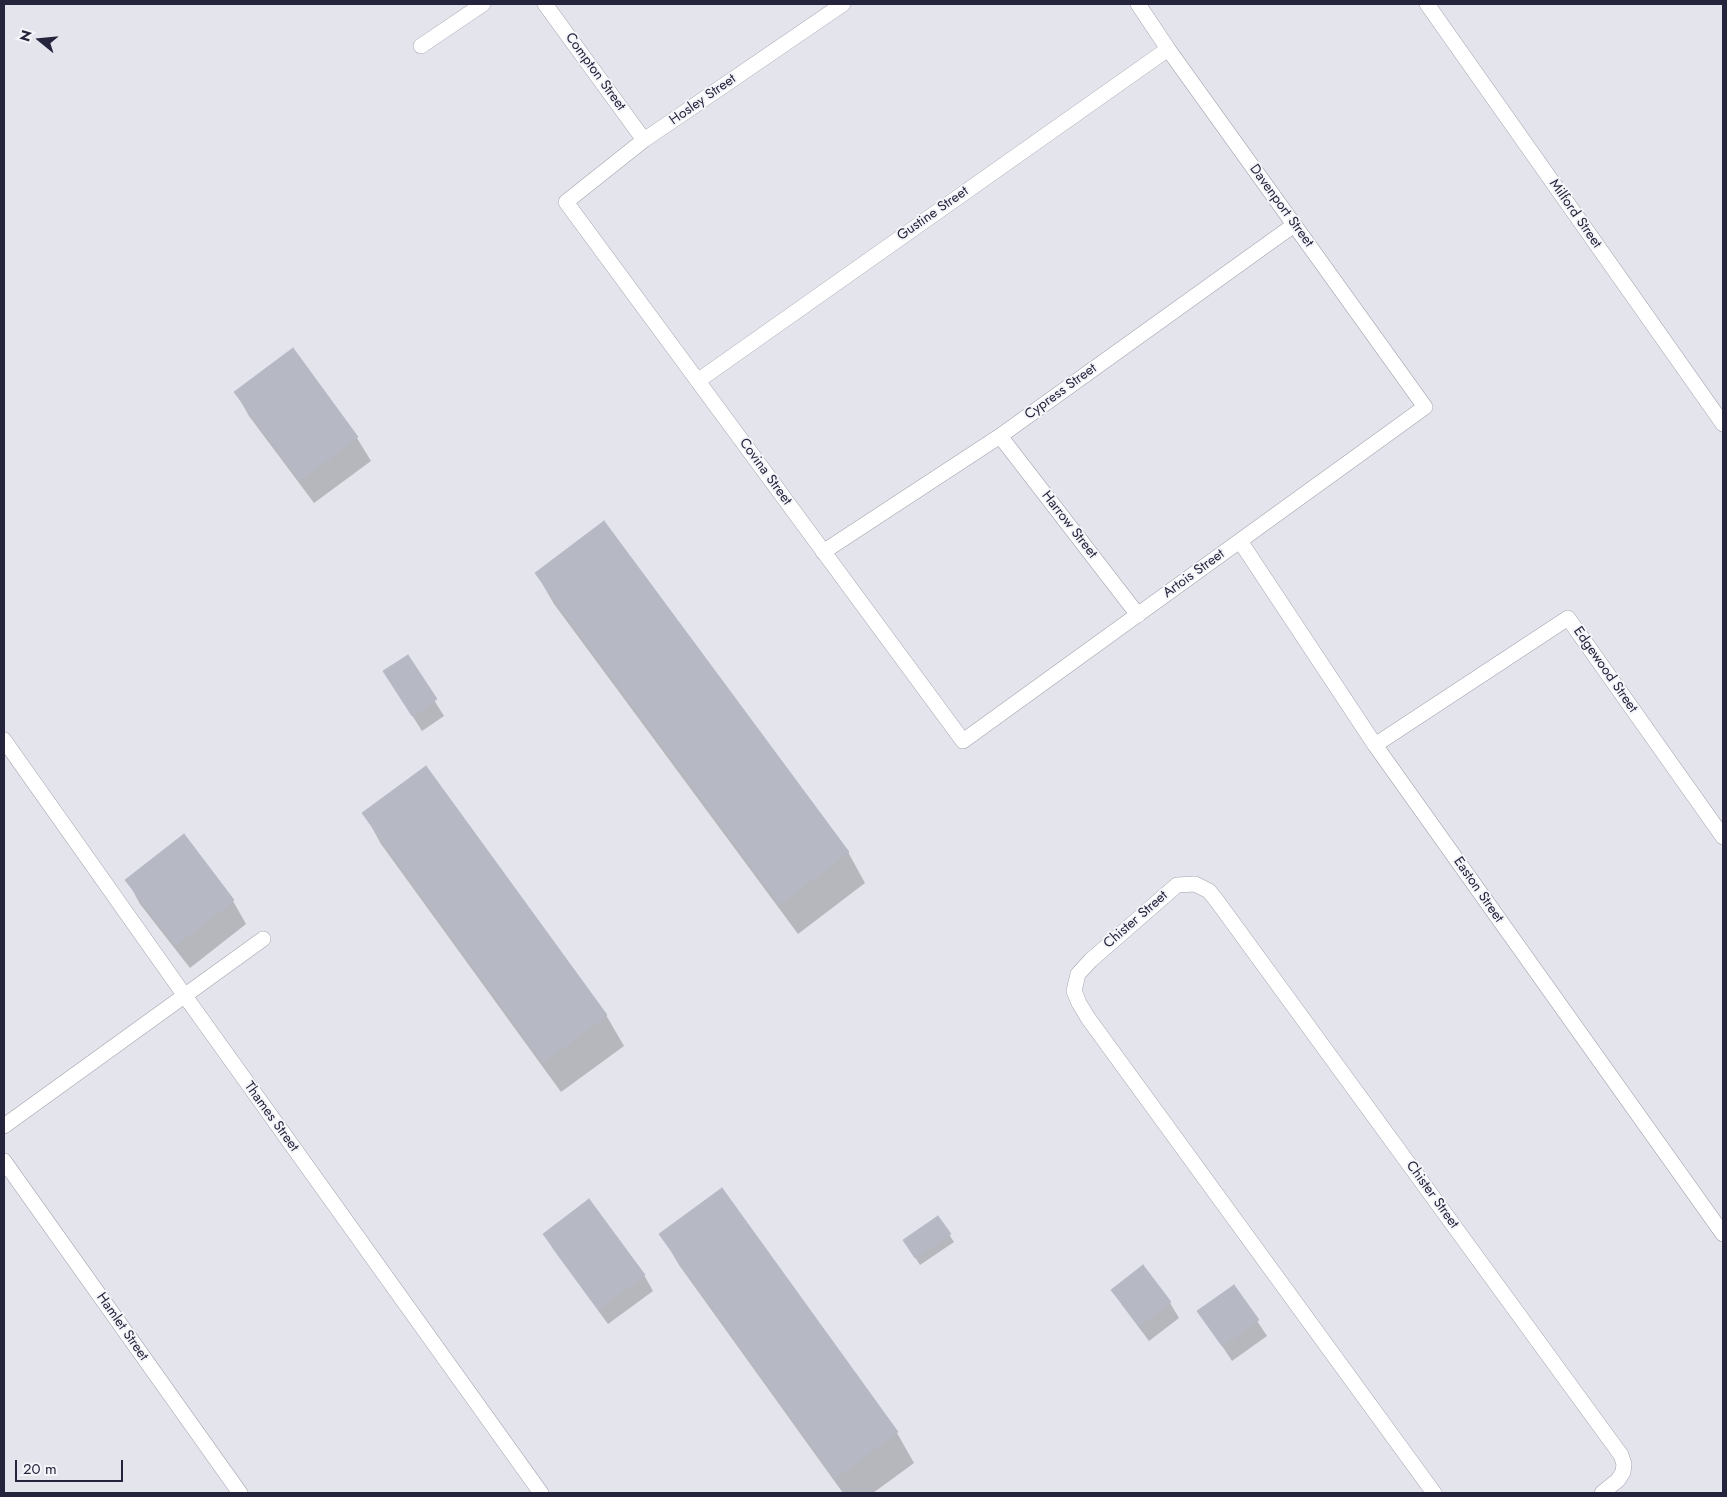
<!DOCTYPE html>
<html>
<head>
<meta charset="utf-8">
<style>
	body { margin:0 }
	#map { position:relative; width:1727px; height:1497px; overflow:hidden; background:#e4e5ec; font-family:Jost,sans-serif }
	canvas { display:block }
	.frame { position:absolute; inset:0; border:5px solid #25243d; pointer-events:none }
	.north { position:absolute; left:15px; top:15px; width:50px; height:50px; -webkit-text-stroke:4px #f4f5f9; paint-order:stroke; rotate:287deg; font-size:14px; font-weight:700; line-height:20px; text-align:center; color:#25243d }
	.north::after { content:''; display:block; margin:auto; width:18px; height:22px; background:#25243d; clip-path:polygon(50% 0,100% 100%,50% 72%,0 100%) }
	.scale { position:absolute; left:15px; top:1460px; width:108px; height:22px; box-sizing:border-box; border:2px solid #25243d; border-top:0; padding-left:6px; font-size:15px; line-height:18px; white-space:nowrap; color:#25243d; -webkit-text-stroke:4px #f4f5f9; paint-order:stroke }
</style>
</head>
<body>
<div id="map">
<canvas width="1727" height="1497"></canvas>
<div class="frame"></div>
<div class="north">N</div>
<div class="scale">20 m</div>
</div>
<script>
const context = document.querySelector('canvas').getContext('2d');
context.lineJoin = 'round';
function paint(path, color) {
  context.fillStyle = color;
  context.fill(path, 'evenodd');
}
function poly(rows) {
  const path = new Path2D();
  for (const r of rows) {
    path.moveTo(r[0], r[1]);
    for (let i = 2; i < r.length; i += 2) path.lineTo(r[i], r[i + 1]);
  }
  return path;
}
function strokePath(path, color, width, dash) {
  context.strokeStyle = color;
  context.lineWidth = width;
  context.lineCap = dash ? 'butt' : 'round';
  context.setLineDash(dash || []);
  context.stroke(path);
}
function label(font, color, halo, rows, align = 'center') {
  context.font = font + ' Jost,sans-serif';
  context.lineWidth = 4;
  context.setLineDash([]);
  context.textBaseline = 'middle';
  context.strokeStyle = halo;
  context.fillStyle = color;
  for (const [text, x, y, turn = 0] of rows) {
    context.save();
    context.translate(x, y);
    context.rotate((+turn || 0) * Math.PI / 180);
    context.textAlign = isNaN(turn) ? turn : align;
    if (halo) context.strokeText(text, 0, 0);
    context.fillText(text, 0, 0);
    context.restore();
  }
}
const shadow = poly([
	[236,393,357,438,371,461,314,503,249,416],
	[536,573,848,852,865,883,798,934,554,604],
	[407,657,444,716,422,731,394,687],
	[364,813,606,1015,624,1046,561,1092,381,844],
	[127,880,233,901,246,924,190,968,140,904],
	[938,1218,954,1242,920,1265,909,1248],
	[544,1234,644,1275,653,1291,608,1324,553,1249],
	[661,1234,897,1433,914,1463,873,1493,843,1493,679,1265],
	[1234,1286,1267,1336,1232,1361,1199,1311],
	[1113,1290,1170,1303,1179,1318,1149,1341,1122,1305]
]);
const building = poly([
	[293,348,358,437,300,480,234,392,293,348],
	[604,521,849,852,780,904,535,573,604,521],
	[408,655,437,699,412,716,383,671,408,655],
	[426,766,607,1015,543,1062,362,813,426,766],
	[184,834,234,900,176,945,125,880,184,834],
	[722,1188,898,1432,835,1478,659,1234,722,1188],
	[589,1199,645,1275,598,1309,543,1234,589,1199],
	[938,1216,951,1234,915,1258,903,1240,938,1216],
	[1143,1265,1171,1302,1139,1326,1111,1290,1143,1265],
	[1234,1285,1259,1320,1222,1346,1197,1311,1234,1285]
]);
const minor = poly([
	[545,4,644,140],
	[843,4,644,140,566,202,963,741,1425,407,1168,49,1138,4],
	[1427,4,1723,424],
	[421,46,483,4],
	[699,380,1168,49],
	[1000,436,1138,615],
	[1240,541,1375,745,1723,1234],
	[823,552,1000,436,1294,225],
	[4,740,185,996,541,1493],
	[1375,745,1568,618,1723,837],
	[4,1126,263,939],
	[4,1161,240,1493],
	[1434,1493,1088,1018,1079,1003,1074,991,1078,974,1091,960,1177,885,1195,884,1209,891,1217,901,1621,1455,1624,1464,1623,1472,1618,1480,1602,1493]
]);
const streetNames = [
	["Compton Street",595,72,54],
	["Hosley Street",703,100,-35],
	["Davenport Street",1281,206,54],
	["Gustine Street",933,214,-35],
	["Milford Street",1575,214,55],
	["Cypress Street",1061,392,-36],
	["Covina Street",765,472,54],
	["Harrow Street",1069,525,52],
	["Artois Street",1194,574,-36],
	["Edgewood Street",1605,670,55],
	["Easton Street",1478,890,55],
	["Chister Street",1136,920,-41],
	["Thames Street",271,1117,54],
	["Chister Street",1432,1195,54],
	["Hamlet Street",122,1327,55]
];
paint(shadow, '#0003');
paint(building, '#b6b8c4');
strokePath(building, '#b6b8c6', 1);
strokePath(minor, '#a3a3b0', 16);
strokePath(minor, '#fff', 15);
label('14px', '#25243d', '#f4f5f9', streetNames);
</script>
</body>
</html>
